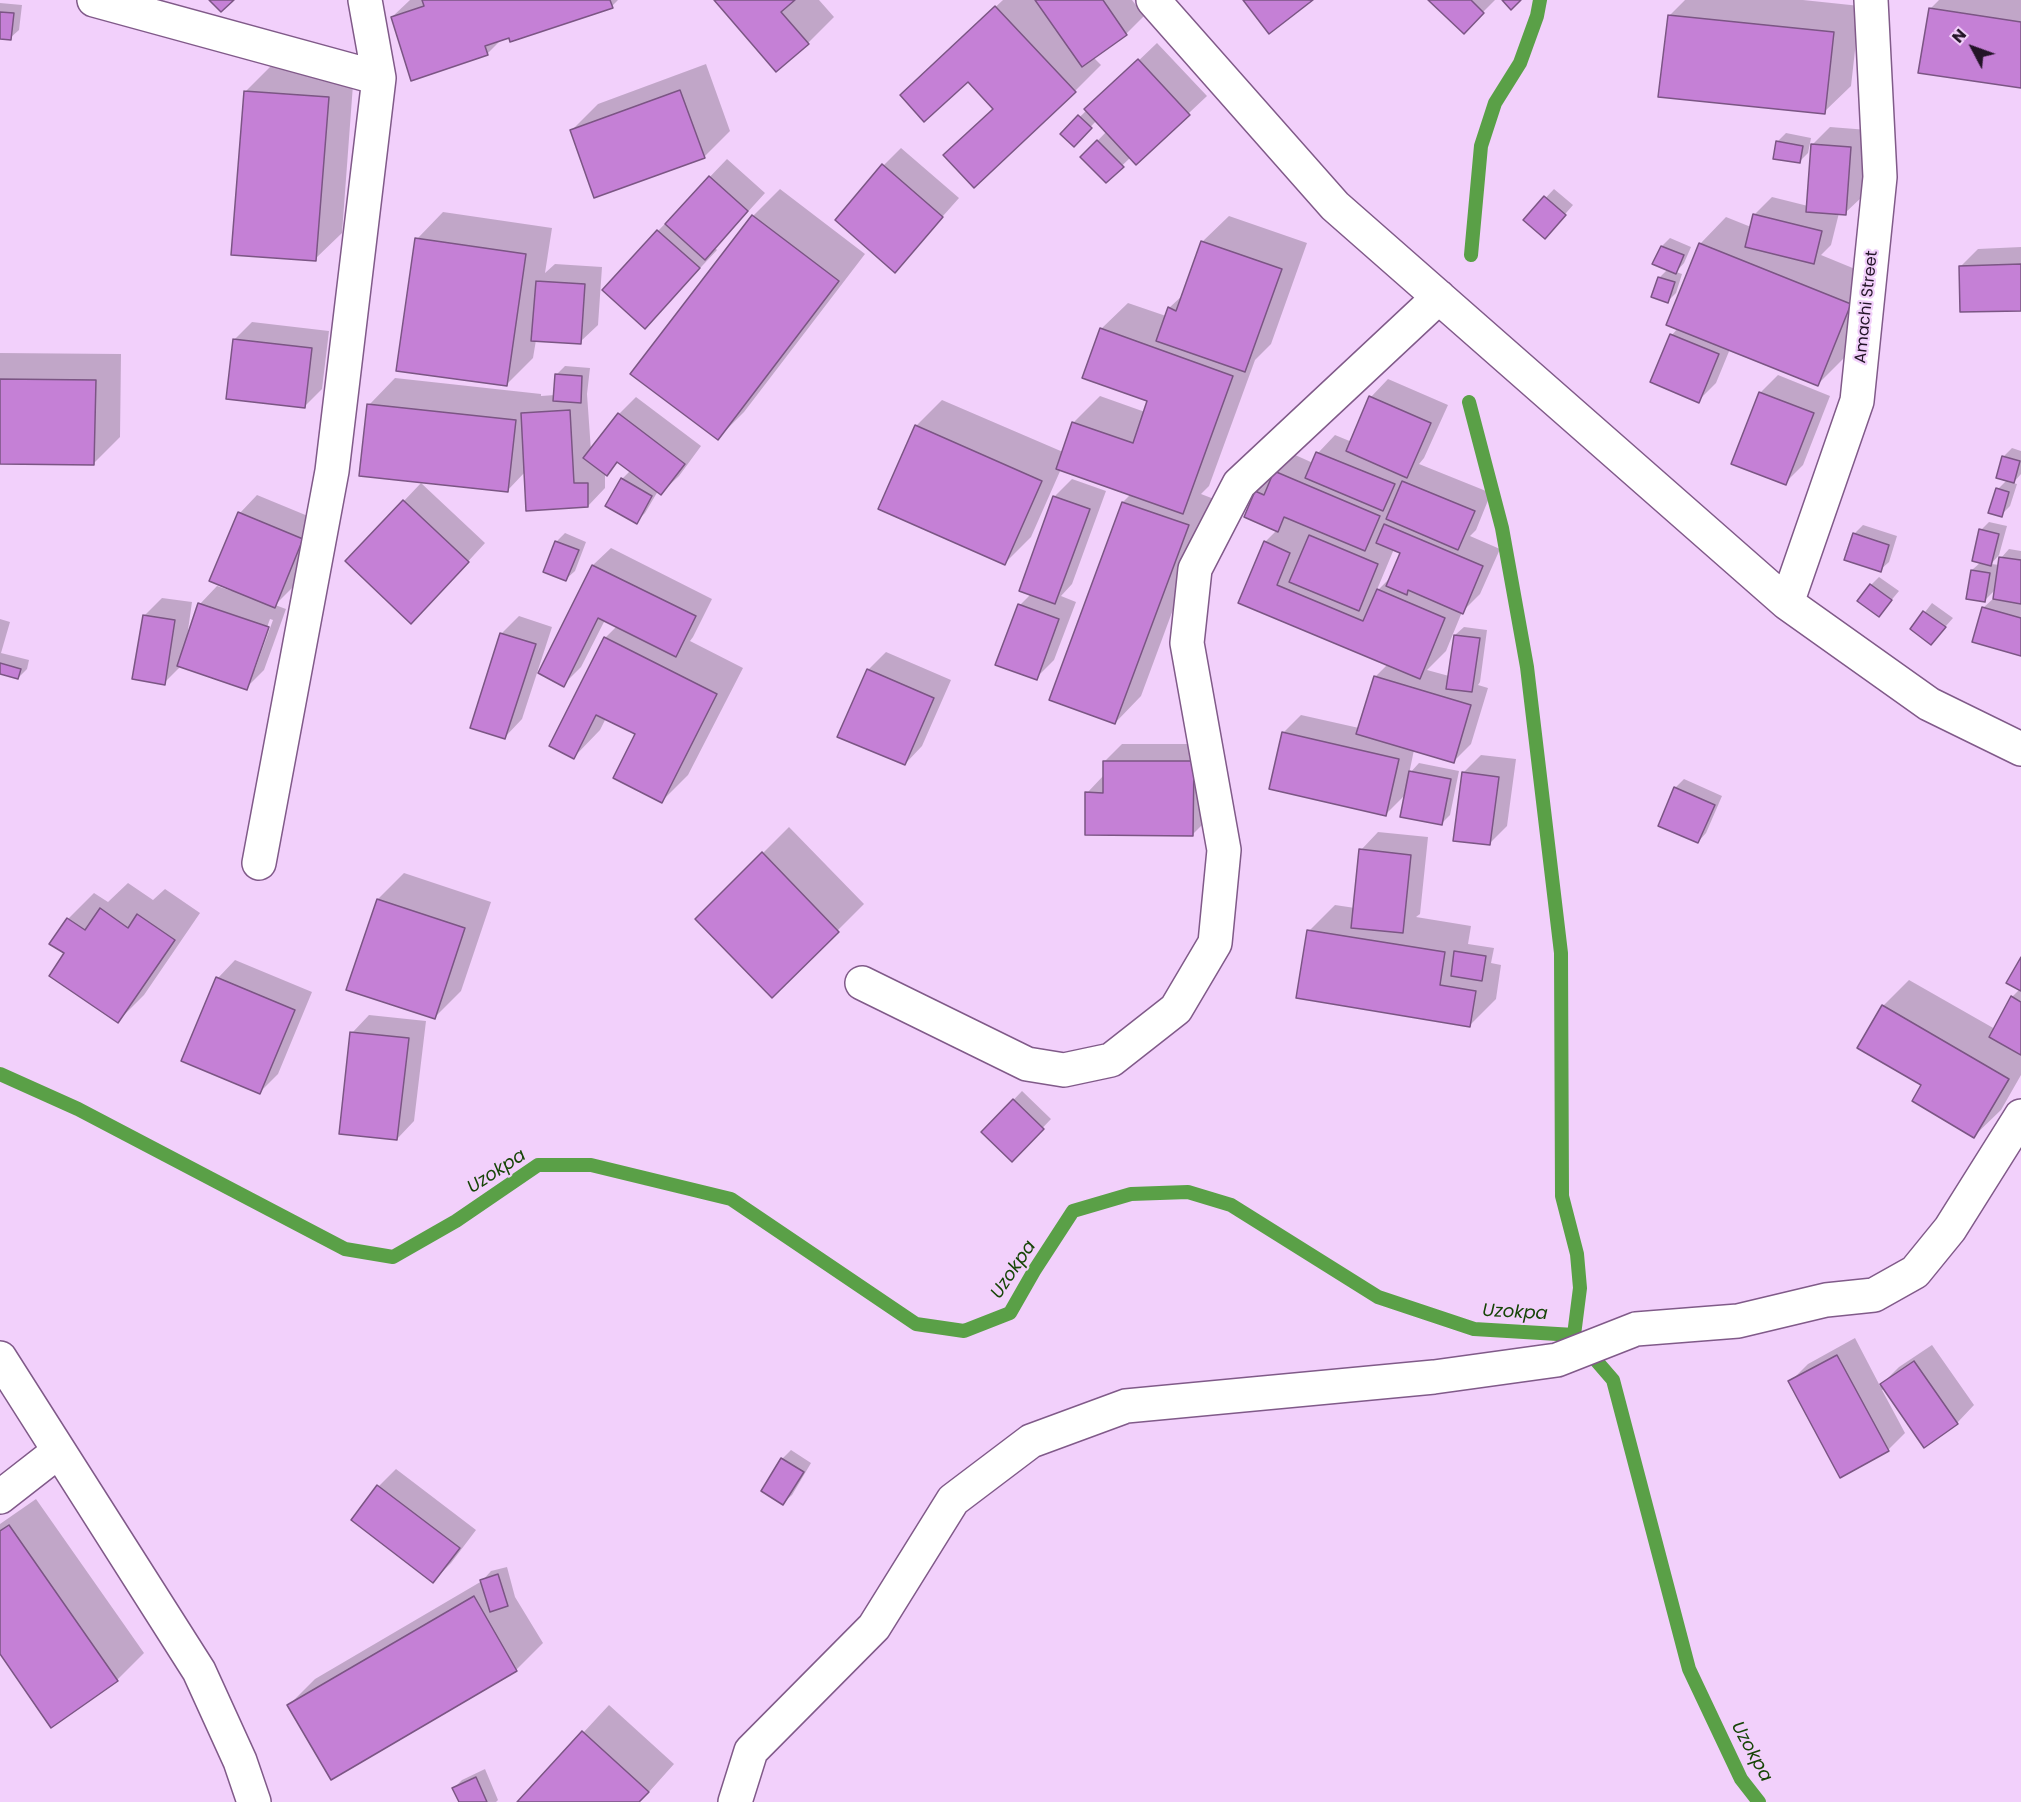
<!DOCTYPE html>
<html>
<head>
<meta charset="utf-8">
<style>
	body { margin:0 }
	#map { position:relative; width:2021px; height:1802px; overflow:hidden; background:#f2d0fb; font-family:Poppins,sans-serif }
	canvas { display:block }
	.north { position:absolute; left:1943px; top:18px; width:60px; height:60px; -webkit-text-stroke:4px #f2d0fb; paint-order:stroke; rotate:311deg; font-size:16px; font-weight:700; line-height:24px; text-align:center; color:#231427 }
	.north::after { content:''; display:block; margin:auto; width:21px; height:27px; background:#231427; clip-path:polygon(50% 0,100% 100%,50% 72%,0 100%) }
</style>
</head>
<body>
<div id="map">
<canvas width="2021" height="1802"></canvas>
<div class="north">N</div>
</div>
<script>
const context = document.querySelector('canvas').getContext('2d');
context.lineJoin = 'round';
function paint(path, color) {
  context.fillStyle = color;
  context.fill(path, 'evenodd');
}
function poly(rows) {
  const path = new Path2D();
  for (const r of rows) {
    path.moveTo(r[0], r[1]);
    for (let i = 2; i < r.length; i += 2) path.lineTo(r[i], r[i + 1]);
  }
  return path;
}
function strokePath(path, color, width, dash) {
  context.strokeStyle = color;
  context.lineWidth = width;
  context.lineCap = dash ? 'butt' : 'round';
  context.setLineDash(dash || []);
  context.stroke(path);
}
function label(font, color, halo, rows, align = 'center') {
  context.font = font + ' Poppins,sans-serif';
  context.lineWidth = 4.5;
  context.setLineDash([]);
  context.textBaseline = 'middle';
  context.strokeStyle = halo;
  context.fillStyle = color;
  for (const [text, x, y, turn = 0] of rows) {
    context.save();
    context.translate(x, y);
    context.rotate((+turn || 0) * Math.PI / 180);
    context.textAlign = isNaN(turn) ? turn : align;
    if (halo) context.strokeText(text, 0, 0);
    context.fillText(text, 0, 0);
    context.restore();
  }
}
const shadow = poly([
	[410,0,618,0,612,6,503,38,487,54,392,17],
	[716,0,819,0,834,17,808,43],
	[1003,0,1132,0,1144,16,1126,34,1093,57,1101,65,1075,91,946,155,994,108,968,80,929,69],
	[1430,0,1495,0,1464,31],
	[1685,0,1803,0,1860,6,1851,86,1824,112,1670,15],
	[1939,0,2021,0,2021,87,1930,9],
	[0,3,22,5,19,30,10,38,0,37],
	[1157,43,1207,96,1137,162,1131,157,1106,181,1082,157,1107,131,1097,120,1082,136,1062,134],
	[706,64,730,131,704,157,572,130,598,104],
	[272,65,354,71,342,233,315,259,245,92],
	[1830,127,1868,130,1863,196,1845,213,1839,213,1831,245,1821,255,1877,278,1844,358,1818,384,1730,349,1716,383,1698,401,1652,382,1672,335,1678,328,1700,244,1726,217,1751,227,1754,215,1772,197,1808,206,1812,145],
	[1786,133,1811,138,1808,153,1799,162,1777,142],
	[901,148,959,198,895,270,884,165],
	[727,159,765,193,715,248,717,250,645,327,605,290,658,231],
	[780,189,865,254,744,412,718,438,632,373,753,216],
	[1554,189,1573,205,1553,228,1525,220],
	[443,212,552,228,545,273,555,264,602,267,598,325,580,342,536,340,533,358,507,384,417,239],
	[1229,216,1307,243,1271,344,1255,360,1209,486,1201,494,1214,499,1141,696,1115,723,1051,699,1123,502,1131,494,1061,469,1031,537,1005,563,916,426,942,400,1063,452,1074,422,1100,396,1145,412,1149,400,1101,329,1128,303,1166,316,1169,308,1184,294,1202,242],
	[1670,238,1691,247,1684,263,1676,272,1682,274,1676,293,1668,301,1659,278,1668,269,1662,246],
	[2021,247,2021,309,1960,267,1978,249],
	[252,322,329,331,322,389,304,407,234,340],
	[0,353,121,354,120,437,94,463,0,463],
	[565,366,590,368,587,394,591,451,619,414,636,397,701,446,679,476,661,493,658,491,645,513,636,522,622,479,631,470,619,461,607,474,605,473,605,488,588,506,525,472,507,491,369,405,395,378,541,394,541,396,555,395,556,375],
	[1778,375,1830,396,1803,465,1785,483,1760,393],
	[1388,379,1448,405,1424,458,1419,464,1491,493,1476,530,1470,536,1500,549,1480,594,1462,612,1446,651,1427,670,1449,676,1455,635,1464,627,1487,630,1480,682,1478,685,1488,688,1471,744,1453,762,1414,750,1409,774,1419,763,1459,771,1450,815,1442,823,1407,793,1385,815,1284,732,1301,715,1359,728,1375,677,1388,664,1240,602,1265,542,1277,530,1256,492,1293,454,1313,463,1318,453,1335,435,1352,442,1371,397],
	[1394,549,1402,552,1391,577,1376,592],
	[2012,448,2021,451,2021,474,2013,483,2017,484,2010,506,2001,515,1998,489,2007,480,2003,457],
	[1072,479,1106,491,1072,584,1061,596,1076,602,1054,660,1036,678,997,664,1020,605,1031,594,1054,497],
	[421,483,485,543,429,604,347,561],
	[257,495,320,521,292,588,275,605,286,609,264,670,246,688,181,666,164,683,144,616,162,598,192,602,187,637,188,637,200,604,217,586,232,591,233,589,211,580,240,513],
	[270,619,273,620,255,669,252,669],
	[1989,522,2007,526,1999,555,1991,564,2000,565,2001,558,2009,549,2021,551,2021,654,1983,608,1995,597,1996,589,1984,601,1972,570,1981,562,1981,530],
	[1863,525,1897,536,1889,562,1880,570,1854,534],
	[565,533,586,542,575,571,566,579,556,542],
	[611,548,712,599,693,637,690,641,743,668,688,775,662,801,637,734,606,718,600,730,574,757,605,638,617,626,605,620,581,667,563,685,540,673,593,565],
	[1879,577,1899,591,1879,615,1871,585],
	[1932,603,1953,618,1931,643,1912,629],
	[519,616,552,627,522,719,505,737,501,634],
	[0,619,10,622,1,653,29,660,27,669,18,678,0,672],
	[886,652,951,680,922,746,905,764,868,670],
	[1122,744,1211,744,1210,817,1192,835,1087,793,1104,775,1104,762],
	[1481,755,1516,759,1507,826,1490,843,1464,772],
	[1684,779,1722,796,1706,833,1698,842,1675,788],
	[789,827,864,904,772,996,697,919],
	[1378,832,1428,837,1420,914,1416,917,1471,926,1468,944,1494,948,1491,963,1501,965,1496,999,1470,1025,1309,931,1335,905,1355,908,1361,850],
	[404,873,491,902,461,991,434,1018,378,899],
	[128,883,153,900,165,889,200,913,144,995,118,1021,66,953,68,919,94,893,108,902],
	[235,960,312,992,278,1074,260,1092,218,978],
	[2021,960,2021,1075,2001,1110,1974,1136,1923,1085,1883,1006,1909,980,1995,1029,2012,997,2020,989],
	[369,1015,426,1021,414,1121,397,1139,352,1033],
	[1022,1091,1051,1119,1012,1160,983,1132],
	[1855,1338,1880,1386,1899,1367,1932,1345,1974,1405,1957,1423,1884,1389,1882,1390,1905,1433,1888,1450,1790,1382,1808,1364],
	[791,1450,811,1463,792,1495,783,1503,763,1491,782,1459],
	[396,1469,476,1530,451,1563,433,1581,379,1486],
	[36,1499,144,1653,117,1680,52,1726,0,1651,0,1524],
	[507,1567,515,1597,543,1643,516,1670,331,1778,289,1705,315,1679,482,1581,491,1571],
	[609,1705,674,1764,640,1802,519,1802],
	[485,1769,498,1800,496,1802,460,1802,454,1788,462,1780]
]);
const stream = poly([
	[1471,255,1481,146,1495,103,1520,63,1537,16,1540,0],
	[1469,402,1502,528,1527,667,1561,953,1562,1196,1577,1254,1580,1288,1574,1335],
	[0,1074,78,1109,345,1249,393,1257,456,1221,538,1165,591,1165,731,1199,916,1324,964,1331,1010,1313,1034,1271,1073,1211,1131,1194,1188,1192,1231,1205,1378,1297,1474,1329,1574,1335,1613,1380,1689,1669,1741,1779,1759,1802]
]);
const building = poly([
	[209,0,234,0,221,12,209,0],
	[422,0,610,0,613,8,510,42,509,38,485,46,488,55,411,81,391,17,424,6,422,0],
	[714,0,795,0,781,12,809,44,776,72,714,0],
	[1035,0,1103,0,1127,35,1082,67,1035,0],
	[1243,0,1313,0,1269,34,1243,0],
	[1428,0,1471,0,1484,13,1464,34,1428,0],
	[1502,0,1521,0,1511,10,1502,0],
	[995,6,1076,92,974,188,943,155,993,109,968,82,924,122,900,95,995,6],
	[1929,8,2021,22,2021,88,1918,73,1929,8],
	[0,12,14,13,11,40,0,39,0,12],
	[1668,15,1834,32,1825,114,1658,97,1668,15],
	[1138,59,1190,115,1136,165,1084,109,1138,59],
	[680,90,705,158,594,198,570,130,680,90],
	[244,91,329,97,316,261,231,255,244,91],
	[1078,115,1092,128,1074,147,1060,134,1078,115],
	[1097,140,1124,167,1106,183,1080,157,1097,140],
	[1776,141,1803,146,1800,163,1773,159,1776,141],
	[1811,144,1851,147,1846,215,1806,212,1811,144],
	[882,164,943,217,895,273,835,220,882,164],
	[709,176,748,211,705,260,665,224,709,176],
	[1544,196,1566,215,1545,239,1523,220,1544,196],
	[1753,214,1822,231,1814,264,1745,247,1753,214],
	[752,215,839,281,718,440,630,374,752,215],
	[657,230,700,268,645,329,602,290,657,230],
	[415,238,526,254,507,386,396,371,415,238],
	[1201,241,1282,269,1245,372,1156,341,1168,307,1176,311,1201,241],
	[1699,243,1851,304,1818,386,1666,325,1699,243],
	[1661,246,1684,255,1676,274,1652,264,1661,246],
	[2021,264,2021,311,1960,312,1959,266,2021,264],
	[1658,277,1675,282,1668,303,1651,297,1658,277],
	[536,281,585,284,581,344,531,341,536,281],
	[1100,328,1233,376,1183,514,1056,469,1072,422,1133,443,1147,401,1082,378,1100,328],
	[1670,334,1719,354,1699,403,1650,382,1670,334],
	[233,339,312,348,305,408,226,399,233,339],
	[555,374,582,376,581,403,553,401,555,374],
	[0,379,96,380,94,465,0,464,0,379],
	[1759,392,1814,413,1786,485,1731,464,1759,392],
	[1369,396,1431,423,1407,478,1346,451,1369,396],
	[367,404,516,420,508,492,359,476,367,404],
	[570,410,574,483,588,483,588,507,526,511,521,413,570,410],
	[618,413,685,464,661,495,617,462,607,476,583,458,618,413],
	[915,425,1042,481,1005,565,878,509,915,425],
	[1316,452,1395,484,1383,511,1305,478,1316,452],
	[2002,456,2020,461,2014,483,1996,478,2002,456],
	[1274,471,1380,516,1365,551,1284,517,1278,532,1244,517,1255,491,1264,495,1274,471],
	[621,478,652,496,637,524,605,506,621,478],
	[1402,481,1475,511,1458,550,1386,519,1402,481],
	[1996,488,2009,492,2002,517,1988,513,1996,488],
	[1053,496,1090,509,1055,604,1019,591,1053,496],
	[403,500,469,562,411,624,345,561,403,500],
	[1122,502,1189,525,1115,724,1049,700,1122,502],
	[238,512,303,539,275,608,209,581,238,512],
	[1384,524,1483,566,1463,614,1408,590,1407,595,1386,586,1400,553,1376,543,1384,524],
	[1979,529,1999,534,1991,566,1972,561,1979,529],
	[1853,533,1889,545,1881,572,1844,560,1853,533],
	[1309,535,1378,564,1359,611,1289,582,1309,535],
	[555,541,579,550,566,581,543,572,555,541],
	[1264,541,1290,553,1277,585,1363,621,1377,589,1445,618,1420,679,1238,603,1264,541],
	[1999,557,2021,560,2021,604,1993,599,1999,557],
	[592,565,696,616,676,657,598,618,564,687,538,673,592,565],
	[1971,570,1990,573,1985,602,1966,599,1971,570],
	[1870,584,1892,600,1879,617,1857,601,1870,584],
	[198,603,269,627,247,690,177,666,198,603],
	[1018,604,1059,619,1037,680,995,665,1018,604],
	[1982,607,2021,618,2021,656,1972,642,1982,607],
	[1923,611,1946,627,1931,645,1910,629,1923,611],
	[143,615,175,620,165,685,132,679,143,615],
	[500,633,536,644,505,739,470,728,500,633],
	[1454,635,1480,638,1472,692,1446,689,1454,635],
	[604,637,717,694,662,803,613,778,635,734,596,715,574,759,549,746,604,637],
	[0,663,21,669,18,679,0,674,0,663],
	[867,669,934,698,905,765,837,737,867,669],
	[1374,676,1471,705,1454,763,1356,734,1374,676],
	[1282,732,1399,759,1386,816,1269,789,1282,732],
	[1103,761,1194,761,1193,836,1085,835,1085,792,1103,793,1103,761],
	[1409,771,1451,779,1442,825,1400,817,1409,771],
	[1462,772,1499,777,1490,845,1453,841,1462,772],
	[1674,787,1715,805,1698,843,1658,826,1674,787],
	[1359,849,1411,855,1403,933,1351,928,1359,849],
	[762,852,839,932,772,998,695,919,762,852],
	[377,899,465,928,435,1019,346,990,377,899],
	[100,908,128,928,137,914,175,940,118,1023,49,976,64,953,49,944,67,918,85,930,100,908],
	[1307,930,1445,952,1440,985,1476,991,1470,1027,1296,998,1307,930],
	[1454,951,1486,956,1482,981,1451,976,1454,951],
	[2021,957,2021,991,2006,983,2021,957],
	[216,977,295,1010,260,1094,181,1061,216,977],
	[2011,996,2021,1002,2021,1055,1989,1037,2011,996],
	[1882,1005,2009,1079,1974,1138,1912,1101,1921,1085,1857,1048,1882,1005],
	[350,1032,409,1038,397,1140,339,1134,350,1032],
	[1013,1099,1044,1129,1012,1162,981,1132,1013,1099],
	[1837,1355,1889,1451,1840,1478,1788,1381,1837,1355],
	[1914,1361,1958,1424,1924,1448,1880,1384,1914,1361],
	[781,1458,804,1472,783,1505,761,1491,781,1458],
	[377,1485,460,1548,433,1583,351,1520,377,1485],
	[9,1525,118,1681,51,1728,0,1654,0,1531,9,1525],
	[498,1574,508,1606,490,1612,480,1580,498,1574],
	[474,1596,517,1671,331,1780,287,1705,474,1596],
	[582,1731,649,1792,639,1802,517,1802,582,1731],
	[476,1777,487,1802,459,1802,452,1788,476,1777]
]);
const minor = poly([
	[94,0,379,78],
	[1153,0,1335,206,1787,603,1929,704,2021,749],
	[1787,603,1857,401,1880,177,1871,0],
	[259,863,332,471,379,78,365,0],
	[862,983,1027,1064,1064,1070,1111,1060,1176,1009,1215,943,1224,850,1187,643,1195,569,1239,484,1439,297],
	[0,1358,199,1671,240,1761,254,1802],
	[0,1497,59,1451],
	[735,1802,751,1751,874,1627,953,1500,1031,1441,1126,1406,1434,1377,1557,1360,1636,1329,1738,1321,1826,1300,1874,1295,1915,1272,1950,1229,2021,1116]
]);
const streetNames = [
	["Amachi Street",1867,307,-84]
];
const waterNames = [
	["Uzokpa",497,1172,-33],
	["Uzokpa",1014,1270,-56],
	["Uzokpa",1515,1313,3],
	["Uzokpa",1751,1752,61]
];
paint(shadow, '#0003');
strokePath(stream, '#5aa047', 14);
paint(building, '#c580d6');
strokePath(building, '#7b5584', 1.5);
strokePath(minor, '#805a89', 36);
strokePath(minor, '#fff', 33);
label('16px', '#231427', '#f2d0fb', streetNames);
label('italic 18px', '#164506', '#f2d0fb', waterNames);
</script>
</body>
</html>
